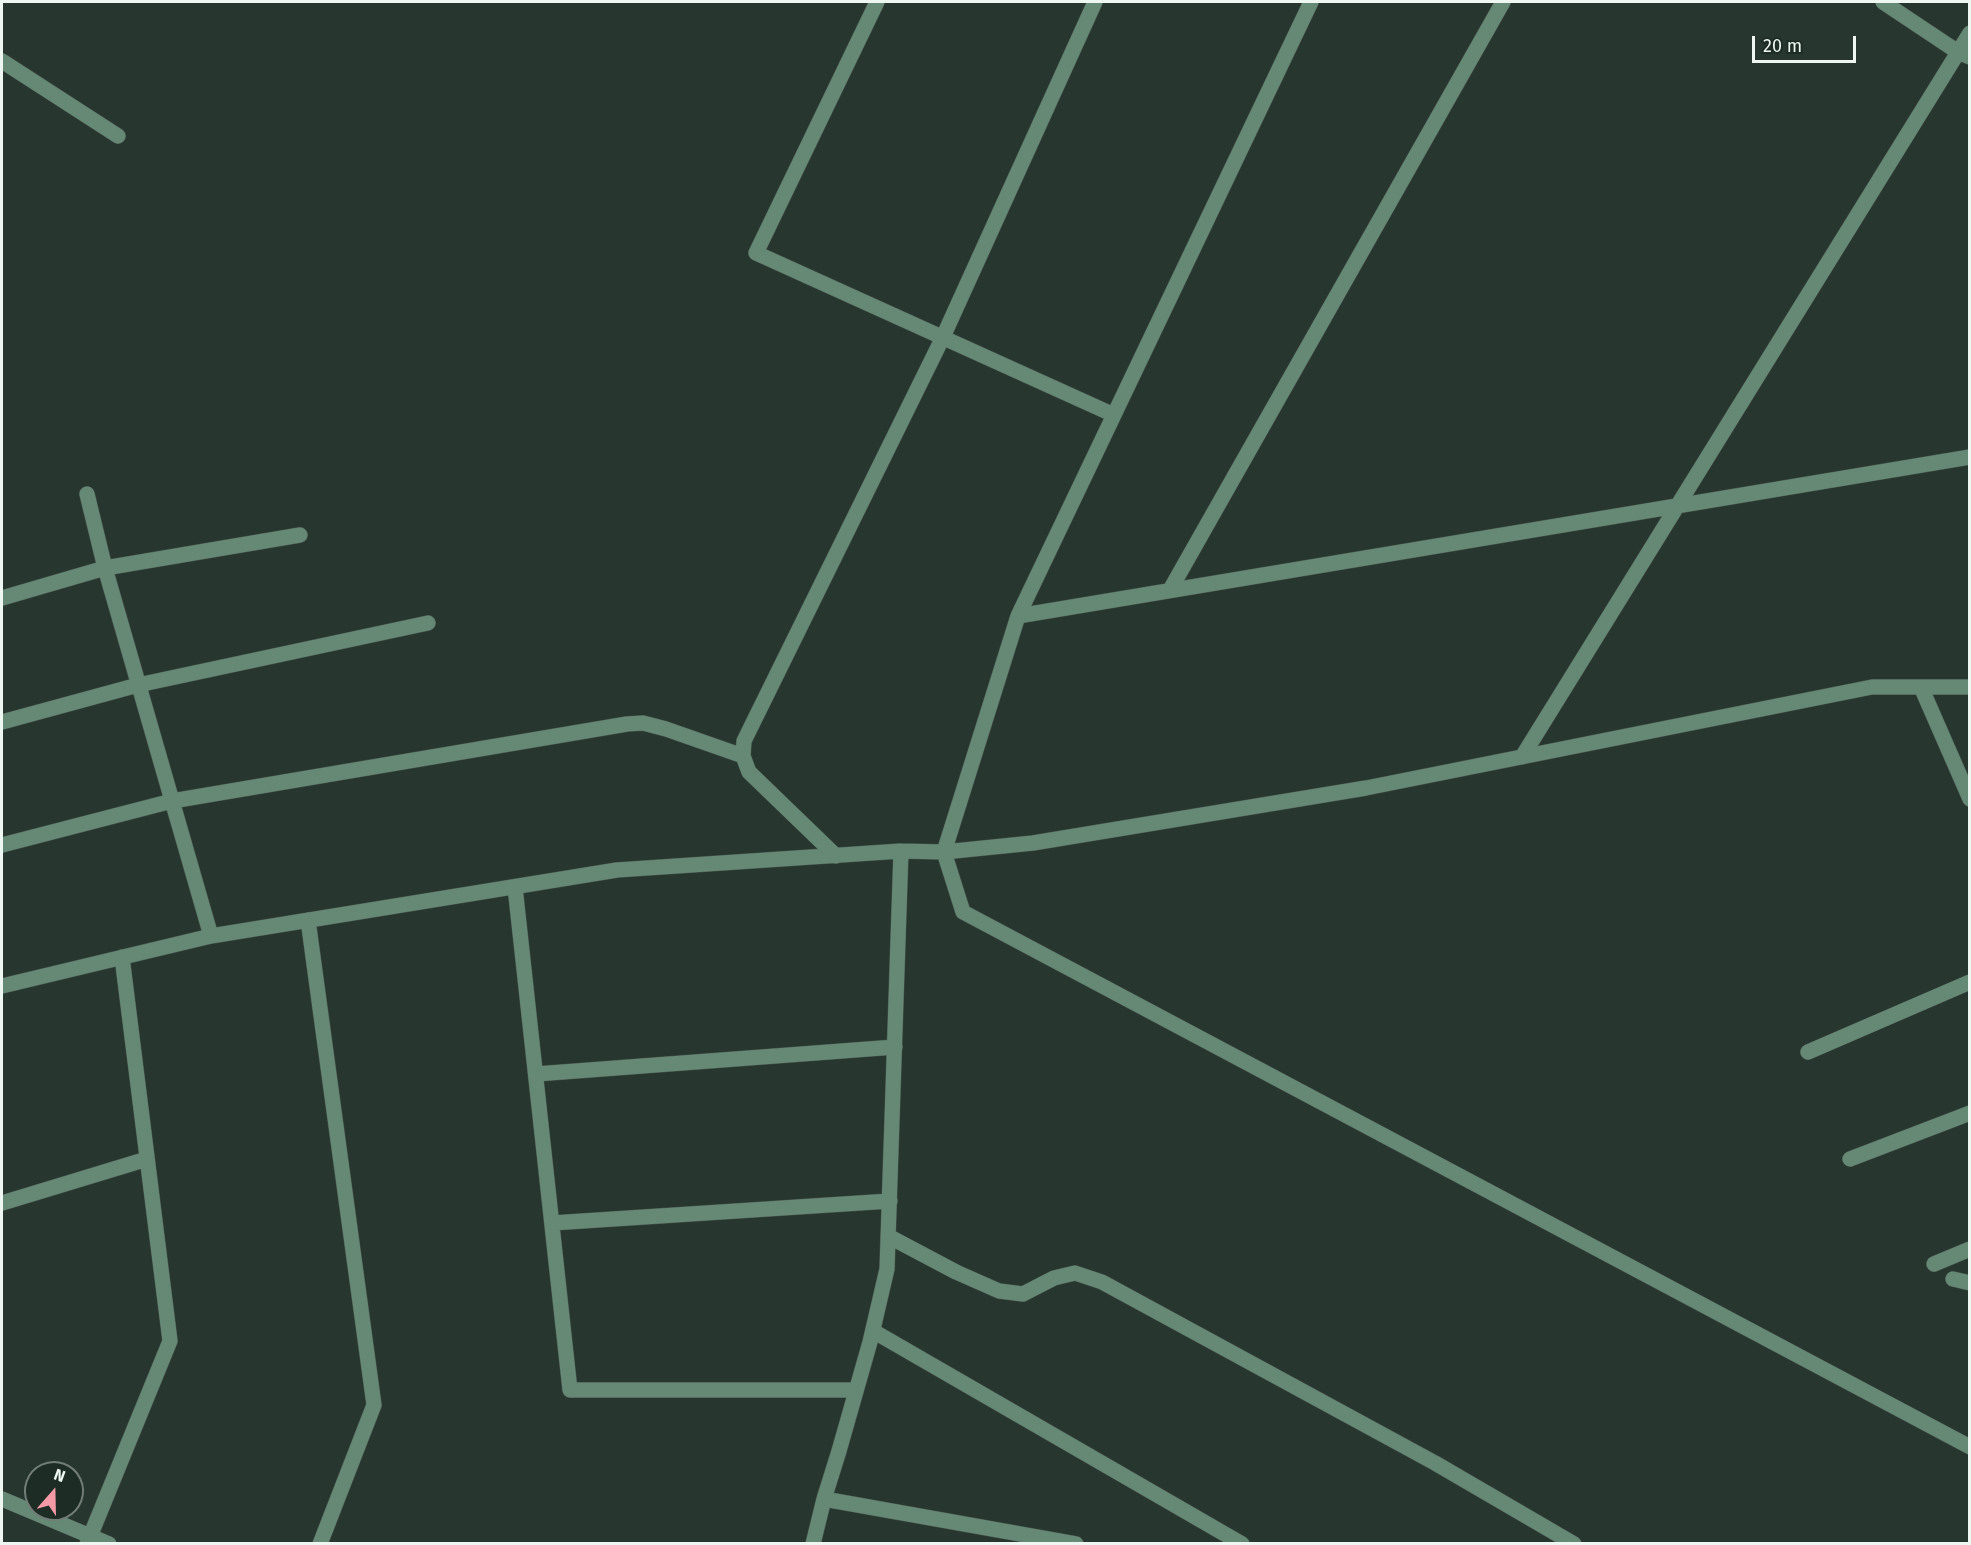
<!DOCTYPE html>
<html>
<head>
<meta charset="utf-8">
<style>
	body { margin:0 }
	#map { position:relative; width:1971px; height:1545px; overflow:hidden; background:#27362e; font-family:"Fira Sans",sans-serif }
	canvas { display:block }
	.frame { position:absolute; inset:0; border:3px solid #eef7f1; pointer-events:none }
	.north { position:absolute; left:24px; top:1461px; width:60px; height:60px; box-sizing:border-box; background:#1d2c24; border:2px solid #717d76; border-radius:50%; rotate:20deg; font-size:16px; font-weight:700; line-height:24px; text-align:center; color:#eef7f1 }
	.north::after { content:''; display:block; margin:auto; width:21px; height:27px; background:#f49aa6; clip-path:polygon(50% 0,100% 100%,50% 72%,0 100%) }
	.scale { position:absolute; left:1752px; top:36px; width:104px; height:27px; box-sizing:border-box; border:3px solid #eef7f1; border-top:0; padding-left:8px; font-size:18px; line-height:21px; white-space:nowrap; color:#eef7f1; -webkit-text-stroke:4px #1d2c24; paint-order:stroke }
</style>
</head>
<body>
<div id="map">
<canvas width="1971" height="1545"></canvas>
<div class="frame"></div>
<div class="north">N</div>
<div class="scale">20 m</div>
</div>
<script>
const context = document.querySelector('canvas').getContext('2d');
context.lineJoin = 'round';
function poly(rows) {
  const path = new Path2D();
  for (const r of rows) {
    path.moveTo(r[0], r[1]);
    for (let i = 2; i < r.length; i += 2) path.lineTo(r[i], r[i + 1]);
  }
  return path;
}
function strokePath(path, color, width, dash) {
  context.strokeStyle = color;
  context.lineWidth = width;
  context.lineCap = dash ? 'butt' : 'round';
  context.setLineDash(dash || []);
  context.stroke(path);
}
const minor = poly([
	[877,2,756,253,1114,415],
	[1311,2,1018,616,944,852,963,912,1970,1447],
	[1883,2,1958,52,1970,57],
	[2,61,118,136],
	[87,494,105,568,211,936],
	[1170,590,1503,2],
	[2,598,105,568,300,535],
	[1018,616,1970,457],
	[1921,687,1970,799],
	[2,722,138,685,428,623],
	[1522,757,1970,33],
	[2,845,172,801,627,724,643,723,666,729,743,756],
	[836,856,749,772,743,756,744,741,943,337,1095,2],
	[515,887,570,1390,855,1390],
	[308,920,374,1405,320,1544],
	[2,986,211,936,617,870,901,851,944,852,1033,843,1366,788,1872,687,1970,687],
	[1808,1052,1970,982],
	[536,1074,895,1047],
	[1850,1159,1970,1113],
	[2,1203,147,1159],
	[552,1223,890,1201],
	[888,1236,956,1272,999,1291,1023,1294,1054,1278,1075,1273,1102,1282,1435,1463,1574,1544],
	[1934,1264,1970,1249],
	[1953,1279,1970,1283],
	[873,1331,1242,1544],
	[2,1499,109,1544],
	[824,1499,1076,1544],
	[87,1544,170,1341,122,957],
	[813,1544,824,1499,839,1451,870,1342,887,1269,901,851]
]);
strokePath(minor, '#47554d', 16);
strokePath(minor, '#668976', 15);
</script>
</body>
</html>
